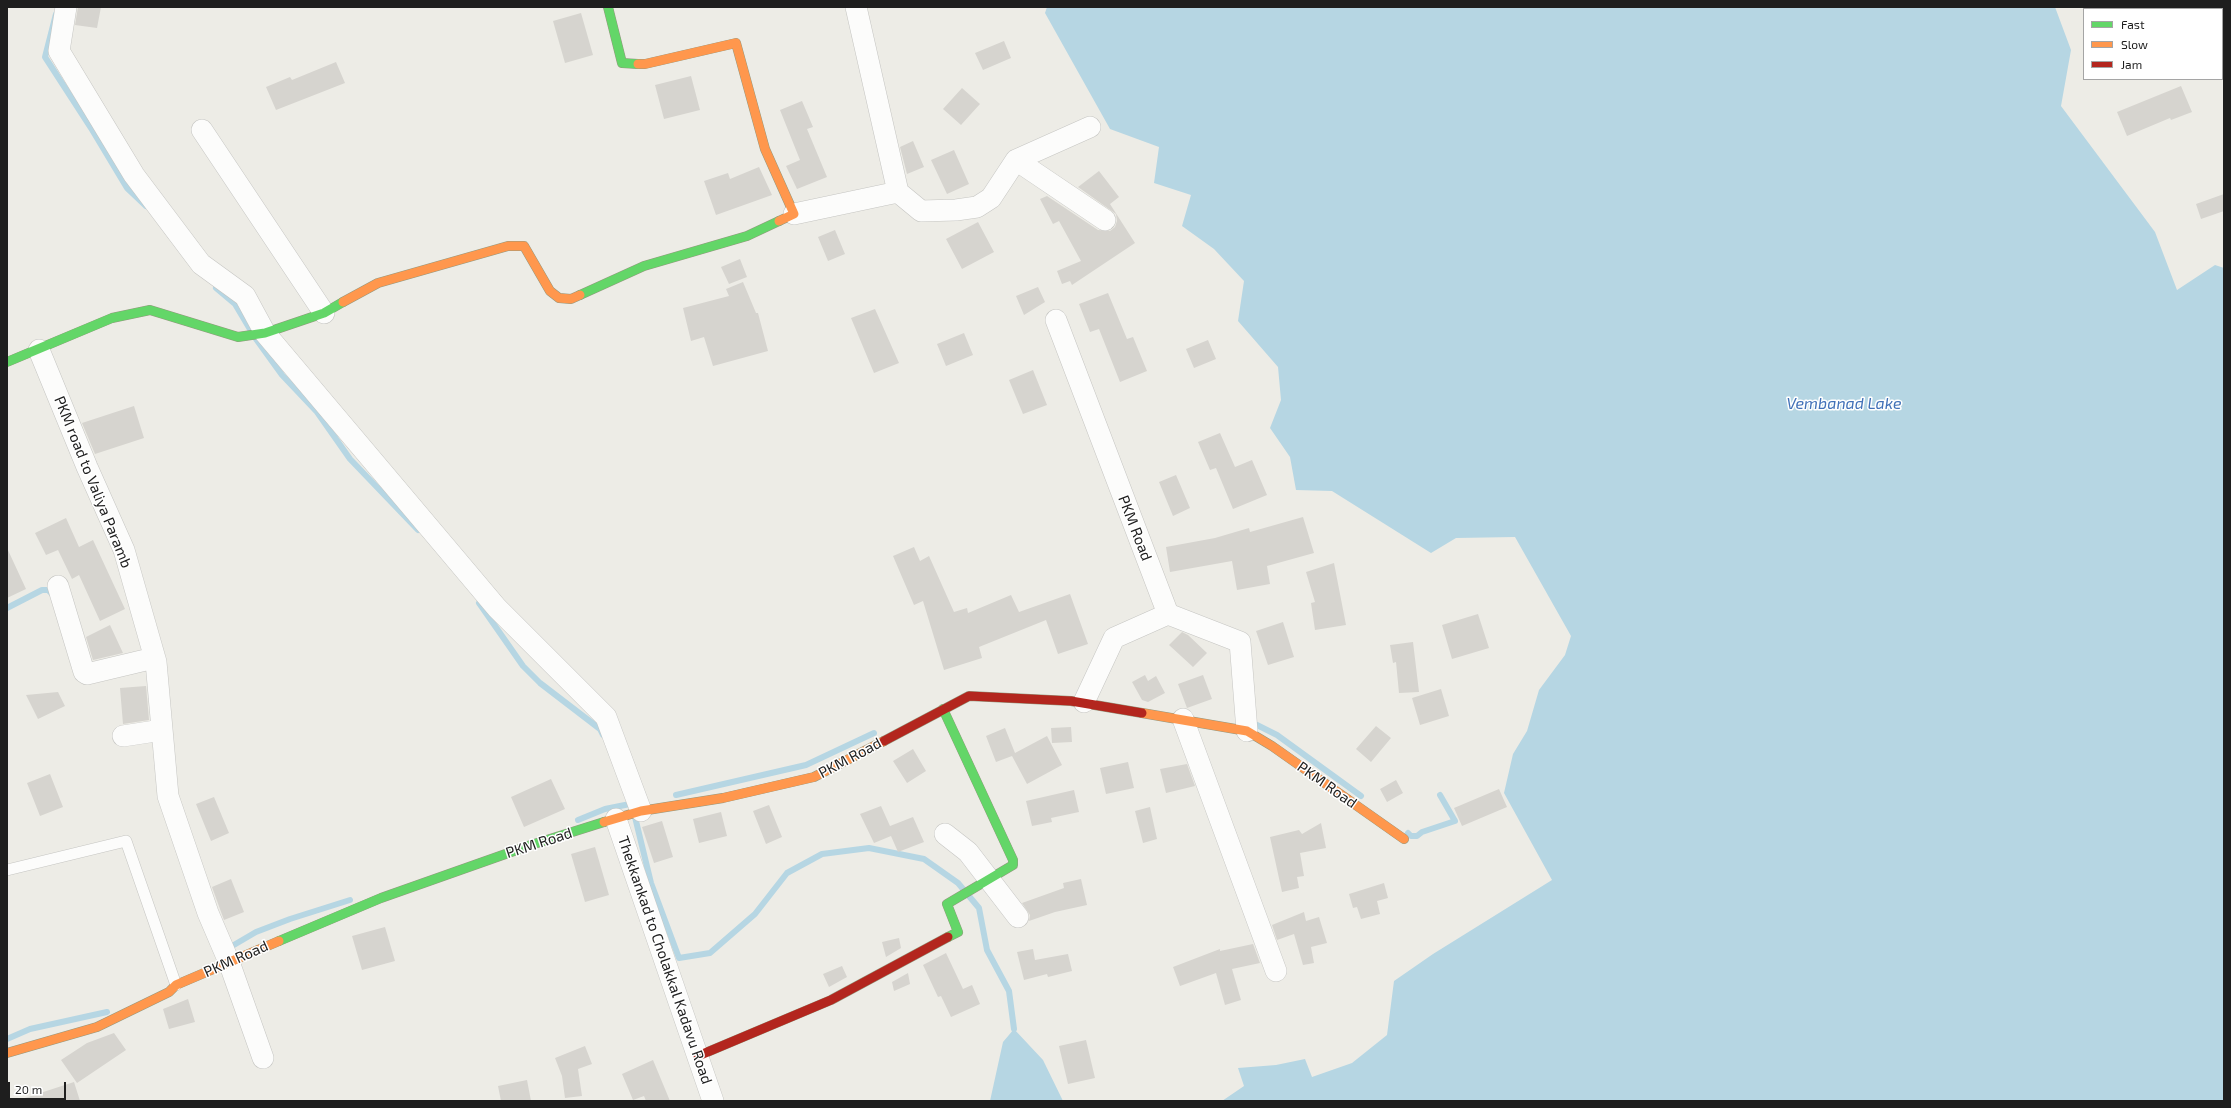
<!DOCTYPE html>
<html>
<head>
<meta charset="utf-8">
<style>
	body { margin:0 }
	#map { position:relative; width:2231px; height:1108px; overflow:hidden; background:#edece6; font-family:"Exo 2",sans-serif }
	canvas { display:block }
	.frame { position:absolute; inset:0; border:8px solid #1e1e1e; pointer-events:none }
	.legend { position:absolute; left:2083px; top:8px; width:140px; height:72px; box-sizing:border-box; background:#fff; border:1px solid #a5a5a5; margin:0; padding:5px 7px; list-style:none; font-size:12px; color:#1e1e1e }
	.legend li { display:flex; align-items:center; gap:8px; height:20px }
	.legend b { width:20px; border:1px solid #a5a5a5 }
	.scale { position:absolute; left:8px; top:1082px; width:58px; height:18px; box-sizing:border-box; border:2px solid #1e1e1e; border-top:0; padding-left:5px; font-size:12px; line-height:14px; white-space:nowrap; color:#1e1e1e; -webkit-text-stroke:3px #fff; paint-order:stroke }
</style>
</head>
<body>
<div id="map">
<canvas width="2231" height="1108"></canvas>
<div class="frame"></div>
<ul class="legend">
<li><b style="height:5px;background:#63d668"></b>Fast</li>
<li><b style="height:5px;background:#ff974d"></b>Slow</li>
<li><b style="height:5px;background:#b3261e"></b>Jam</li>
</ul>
<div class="scale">20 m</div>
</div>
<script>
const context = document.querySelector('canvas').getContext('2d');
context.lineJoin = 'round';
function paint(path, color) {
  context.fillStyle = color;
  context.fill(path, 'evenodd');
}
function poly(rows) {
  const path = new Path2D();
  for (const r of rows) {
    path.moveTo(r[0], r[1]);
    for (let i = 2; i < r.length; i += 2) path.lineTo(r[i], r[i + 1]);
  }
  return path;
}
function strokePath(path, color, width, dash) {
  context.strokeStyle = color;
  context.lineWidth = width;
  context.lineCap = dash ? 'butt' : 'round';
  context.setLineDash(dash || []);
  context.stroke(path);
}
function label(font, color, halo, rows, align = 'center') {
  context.font = font + ' "Exo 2",sans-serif';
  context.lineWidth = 3;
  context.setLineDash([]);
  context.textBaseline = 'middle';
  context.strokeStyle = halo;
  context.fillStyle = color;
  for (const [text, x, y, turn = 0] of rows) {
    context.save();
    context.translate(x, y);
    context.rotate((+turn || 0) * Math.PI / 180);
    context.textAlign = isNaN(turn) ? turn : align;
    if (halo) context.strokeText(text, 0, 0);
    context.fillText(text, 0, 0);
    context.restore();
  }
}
const water = poly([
	[1047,7,2055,7,2071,50,2061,106,2155,232,2177,290,2215,265,2224,268,2224,1101,1222,1101,1244,1086,1238,1068,1276,1065,1305,1059,1312,1077,1352,1063,1387,1035,1394,981,1433,954,1552,880,1504,793,1513,754,1527,731,1539,690,1565,655,1571,636,1515,537,1456,538,1431,553,1332,491,1296,490,1290,457,1270,428,1281,400,1278,367,1238,321,1244,281,1214,249,1182,226,1191,195,1154,183,1159,147,1110,129,1045,13],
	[1014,1029,1043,1060,1063,1101,990,1101,1003,1042]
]);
const stream = poly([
	[56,14,45,57,91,128,127,188,146,206],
	[216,288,235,304,251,331],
	[256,339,282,375,317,412,350,459,418,530],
	[479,603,523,666,540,683,600,729,603,735],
	[7,608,42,590,48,590,52,594],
	[1257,725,1277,735,1361,796],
	[676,795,806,765,874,733],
	[635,817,651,883,679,958,710,953,755,914,787,873,822,854,869,848,924,859,958,883,979,908,987,950,1009,991,1014,1029],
	[578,820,605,809,630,804],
	[1408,833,1411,836,1417,836,1422,832,1455,821,1440,795],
	[227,949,256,932,290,919,350,900],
	[7,1039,30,1029,107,1012]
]);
const building = poly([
	[78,7,101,7,97,28,75,25],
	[581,13,593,55,565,63,553,21],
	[1004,41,1011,58,983,70,975,53],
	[336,62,345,83,276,110,266,87,290,77,292,80],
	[691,76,700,110,664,119,655,85],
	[2181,86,2192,112,2171,120,2170,118,2127,136,2117,112],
	[962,88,980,104,961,125,943,109],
	[802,101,813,127,807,129,827,177,797,189,786,166,800,160,780,110],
	[913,141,924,167,907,174,900,147],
	[954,150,969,184,947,194,931,160],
	[759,167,772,195,716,215,704,181,728,173,730,179],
	[1099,171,1119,197,1110,204,1135,243,1072,285,1070,281,1062,284,1057,271,1081,261,1059,221,1053,224,1040,199,1047,196,1098,230,1110,231,1115,227,1117,221,1116,214,1078,187],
	[2224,194,2224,211,2201,219,2196,204],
	[978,222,994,252,962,269,946,239],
	[835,230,845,254,828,261,818,237],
	[740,259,747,277,729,284,721,267],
	[743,282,756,313,758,313,768,351,713,366,704,337,691,341,683,308,729,296,726,289],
	[1038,287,1045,302,1024,315,1016,296],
	[1108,293,1127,339,1133,337,1147,371,1120,382,1099,329,1090,332,1079,304],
	[875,309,899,363,874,373,851,318],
	[964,333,973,355,946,366,937,344],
	[1208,340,1216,359,1194,368,1186,349],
	[1033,370,1047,405,1023,414,1009,380],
	[134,406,144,438,95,454,82,423],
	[1220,433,1235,467,1252,460,1267,495,1233,509,1216,468,1210,470,1198,442],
	[1176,475,1190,508,1173,516,1159,482],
	[1303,517,1314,553,1267,566,1270,584,1237,590,1232,561,1170,572,1166,547,1215,538,1249,528,1250,532],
	[66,518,79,547,93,540,125,609,100,621,79,575,72,579,58,550,46,555,35,533],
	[914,547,920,561,929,556,954,612,967,608,968,613,1011,595,1019,612,1070,594,1088,644,1058,654,1046,620,979,647,982,658,944,670,923,601,914,605,893,556],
	[7,548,26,589,7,598],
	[1334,563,1346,625,1315,630,1311,603,1315,602,1306,572],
	[1478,614,1489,648,1452,659,1442,625],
	[1283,622,1294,657,1268,665,1256,631],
	[110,625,123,653,93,660,86,637],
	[1182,632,1188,635,1207,653,1193,667,1169,645],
	[1413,642,1419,692,1399,693,1396,662,1393,663,1390,645],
	[1145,675,1148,681,1156,676,1165,693,1148,702,1142,700,1132,682],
	[1203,675,1212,699,1187,708,1178,684],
	[146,686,149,720,123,724,120,688],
	[1441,689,1449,716,1420,725,1412,698],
	[58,692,65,706,38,719,26,695],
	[1376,726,1391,738,1371,762,1356,749],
	[1071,727,1072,742,1052,743,1051,728],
	[1005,728,1015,753,1047,736,1062,765,1027,784,1012,756,996,762,986,736],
	[913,749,926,771,907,783,893,761],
	[1128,762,1134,788,1106,794,1100,768],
	[1187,764,1195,786,1166,793,1160,769],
	[50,774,63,807,40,816,27,783],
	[551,779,565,809,524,827,511,797],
	[1396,780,1403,793,1387,802,1380,789],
	[1499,789,1507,807,1462,826,1454,808],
	[1074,790,1079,812,1051,818,1052,822,1032,826,1026,801],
	[214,797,229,833,211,841,196,804],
	[769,805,782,837,766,844,753,811],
	[881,806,890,826,913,817,924,842,898,852,891,836,874,843,860,814],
	[1150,807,1157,839,1143,843,1135,811],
	[721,812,727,836,699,843,693,819],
	[662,821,673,857,654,863,642,827],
	[1321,823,1326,848,1300,853,1304,876,1297,877,1299,888,1282,892,1270,837,1299,830,1302,834],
	[595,847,609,895,585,902,571,854],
	[231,879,244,912,224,920,212,887],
	[1081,879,1087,905,1055,912,1029,921,1030,915,1022,903,1064,888,1063,883],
	[1384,883,1388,898,1377,901,1380,914,1361,919,1357,907,1353,908,1349,894],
	[1304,912,1306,921,1319,917,1327,943,1311,947,1314,963,1303,965,1294,934,1277,940,1272,925],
	[385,927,395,961,362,970,352,936],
	[899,938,901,948,886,957,882,942],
	[1253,944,1260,963,1232,969,1241,1000,1225,1005,1216,973,1180,986,1173,967,1220,949,1220,951],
	[1033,949,1035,960,1068,954,1072,971,1048,977,1047,974,1024,980,1017,952],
	[946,953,963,989,972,985,980,1004,951,1017,941,996,938,997,923,965],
	[842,966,847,977,829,987,823,974],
	[908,973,910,984,894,991,892,982],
	[188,999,195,1022,169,1029,163,1009],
	[114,1033,126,1050,77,1083,61,1060,87,1043],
	[1086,1040,1095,1078,1068,1084,1059,1046],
	[585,1046,592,1064,578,1069,582,1096,565,1098,562,1076,555,1058],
	[653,1060,670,1101,646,1101,644,1096,633,1100,622,1074],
	[527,1080,531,1101,501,1101,498,1086],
	[74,1082,80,1101,25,1101,25,1098]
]);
const lane = poly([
	[7,870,126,841,176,985]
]);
const street = poly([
	[66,7,59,51,134,175,201,264,245,296,265,333,497,608,606,717,641,811],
	[856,7,898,192],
	[202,130,324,313],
	[1016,160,1105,220],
	[794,214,898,192,921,211,956,210,977,207,991,198,1016,160,1090,127],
	[1056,320,1168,614,1114,638,1084,702],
	[39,350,87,467,124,550,156,662,168,796,208,913,229,962,263,1058],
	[58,586,84,672,87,674,154,658],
	[1168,614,1240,642,1247,731],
	[1183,719,1276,971],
	[123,736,162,730],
	[616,819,713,1101],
	[945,834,968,852,1018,917]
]);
const fast = poly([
	[608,7,622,63,638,64],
	[580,295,644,266,747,236,779,221],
	[7,362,112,318,150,310,238,337,265,333,324,313,343,302],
	[943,709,1013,860,1013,865,947,904,958,932,948,937],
	[279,941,381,898,531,845,604,822]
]);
const slow = poly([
	[638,64,645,64,736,43,765,149,794,214,779,221],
	[343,302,378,283,508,246,524,246,550,291,559,298,571,299,580,295],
	[1142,713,1247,731,1272,746,1404,839],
	[604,822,641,811,723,798,814,777,884,741],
	[7,1053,97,1027,169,992,176,985,279,941]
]);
const jam = poly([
	[884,741,969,696,1071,701,1142,713],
	[698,1056,831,1000,948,937]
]);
const streetNames = [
	["PKM road to Valiya Paramb",93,482,68],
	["PKM Road",1135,528,69],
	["PKM Road",850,758,-28],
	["PKM Road",1327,785,35],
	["PKM Road",539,843,-18],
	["PKM Road",236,959,-24],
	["Thekkankad to Cholakkal Kadavu Road",665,960,71]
];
const waterNames = [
	["Vembanad Lake",1844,404]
];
paint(water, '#b6d6e3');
strokePath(stream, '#b6d6e3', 6);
paint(building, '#d6d4cf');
strokePath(lane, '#c5c5c2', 12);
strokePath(street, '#c5c5c2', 22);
strokePath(fast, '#93987e', 10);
strokePath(slow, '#93987e', 10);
strokePath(jam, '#93987e', 10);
strokePath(lane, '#fcfcfb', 11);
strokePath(street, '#fcfcfb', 21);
strokePath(fast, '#63d668', 9);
strokePath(slow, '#ff974d', 9);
strokePath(jam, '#b3261e', 9);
label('15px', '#1e1e1e', '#fff', streetNames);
label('italic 16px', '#4171b8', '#fff', waterNames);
</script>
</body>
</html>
